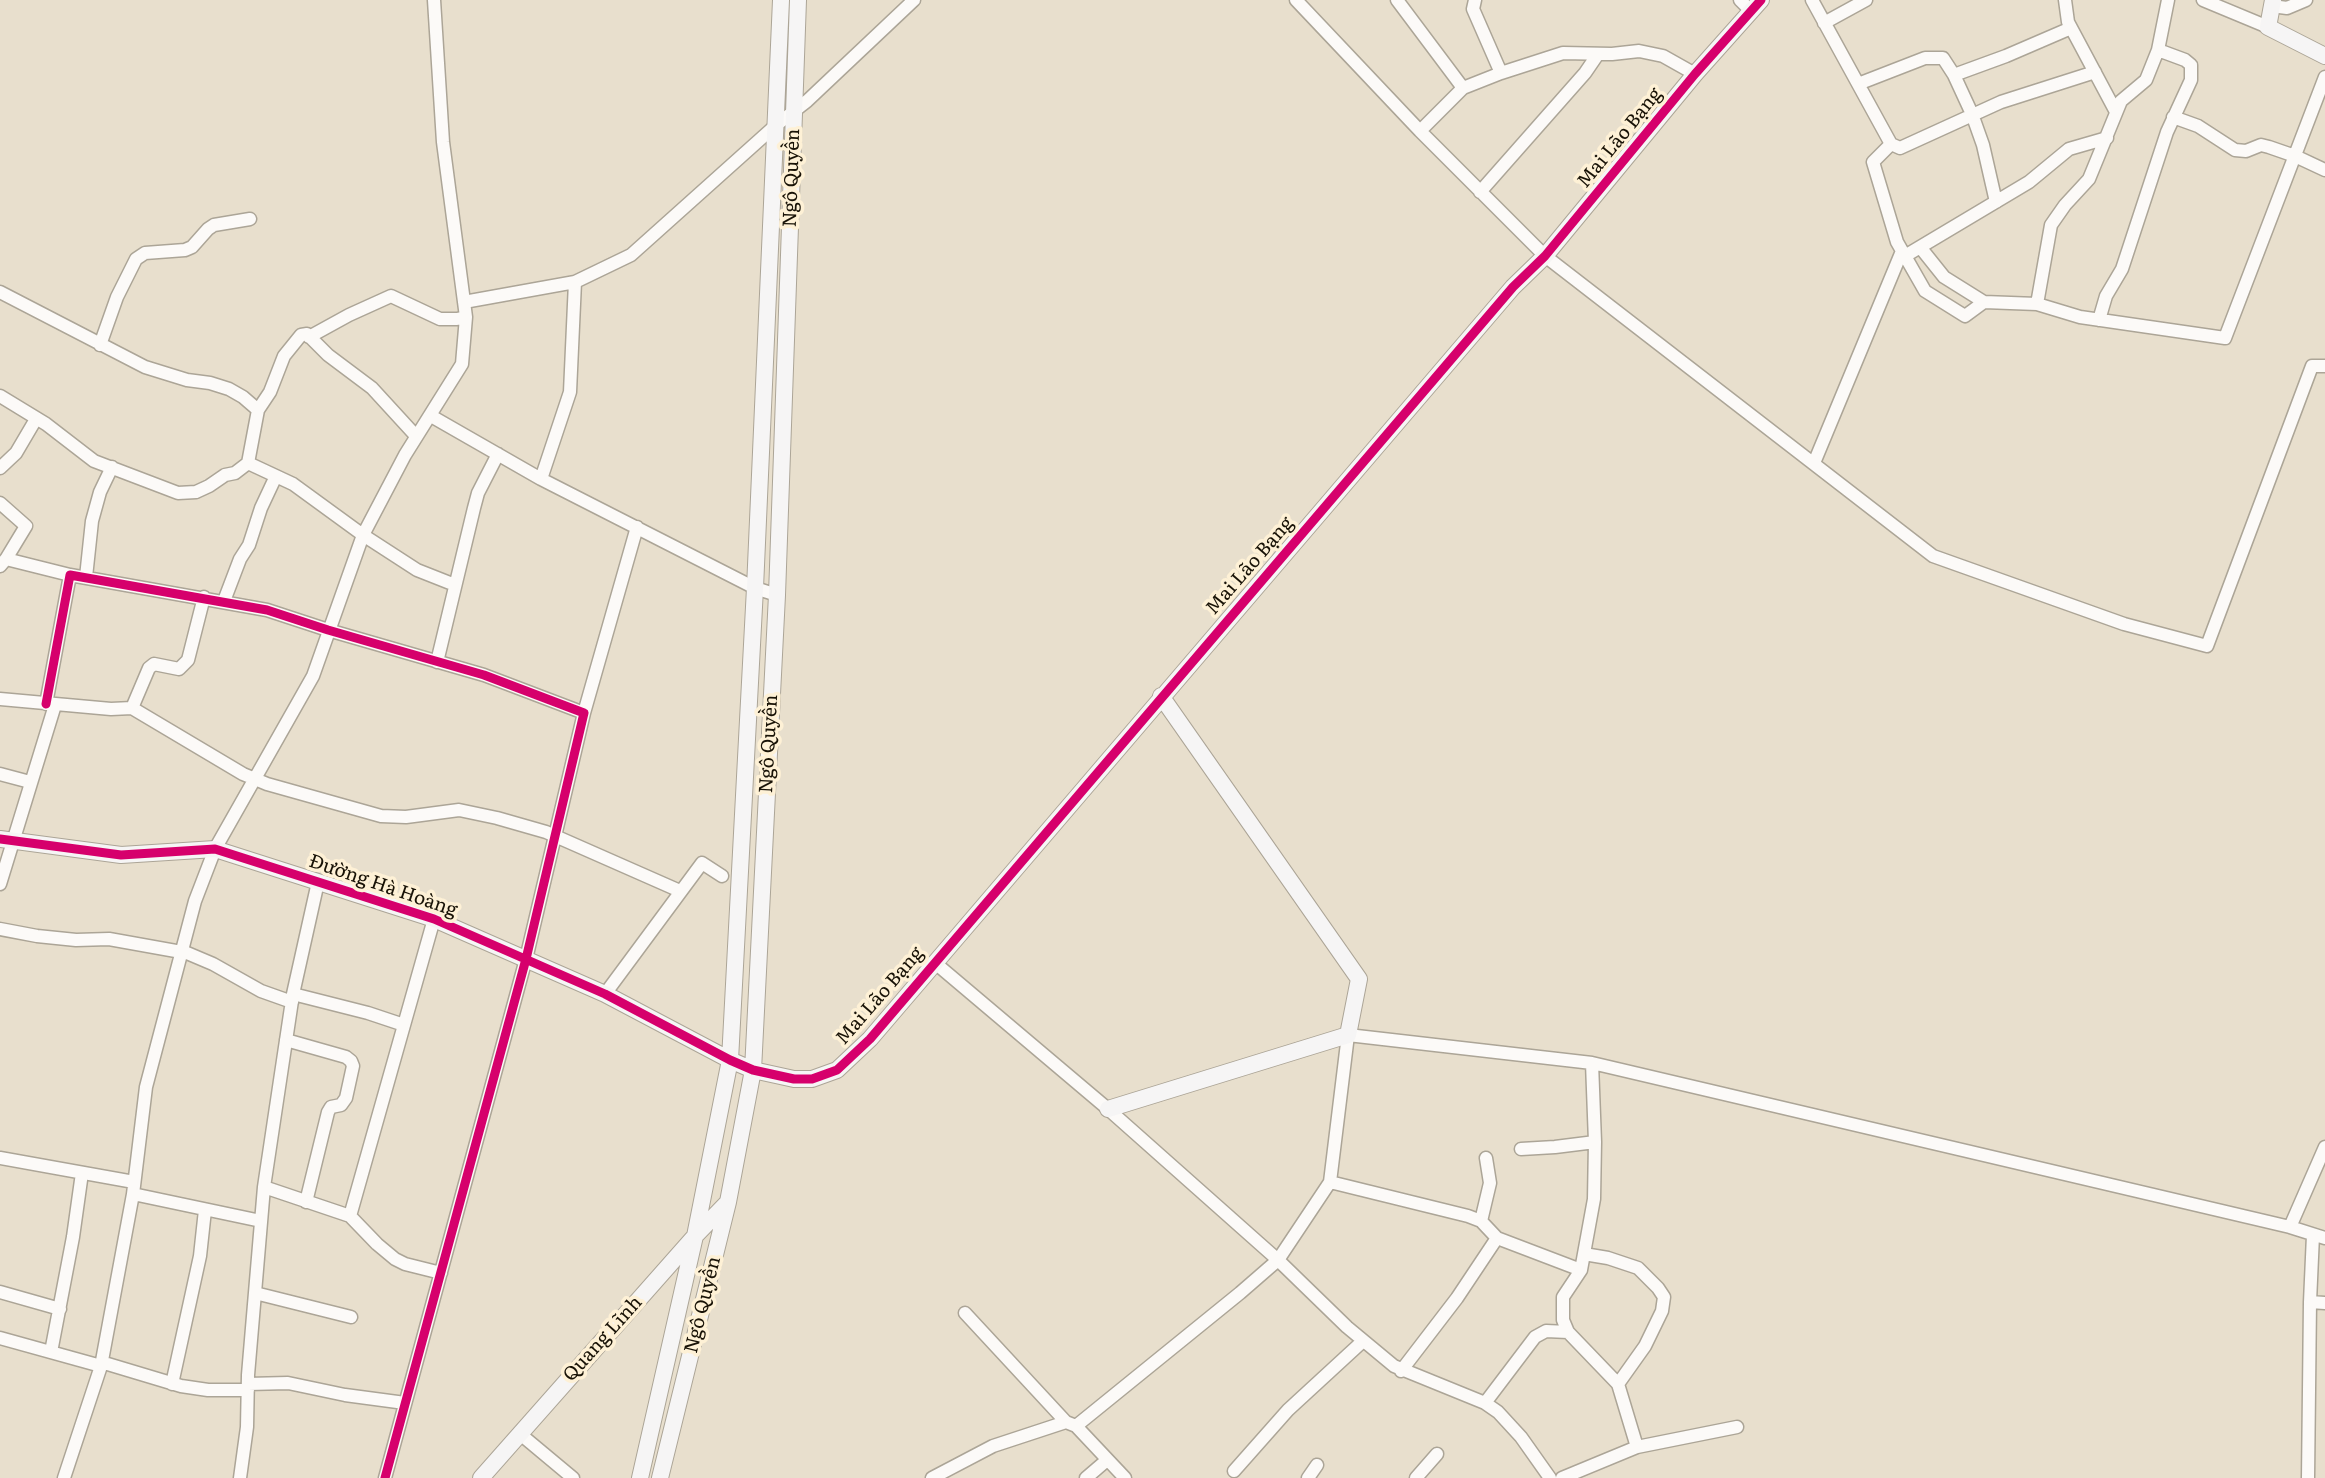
<!DOCTYPE html>
<html>
<head>
<meta charset="utf-8">
<style>
	body { margin:0 }
	canvas { display:block; background:#e8dfcd }
</style>
</head>
<body>
<canvas width="2325" height="1478"></canvas>
<script>
const context = document.querySelector('canvas').getContext('2d');
context.lineJoin = 'round';
function poly(rows) {
  const path = new Path2D();
  for (const r of rows) {
    path.moveTo(r[0], r[1]);
    for (let i = 2; i < r.length; i += 2) path.lineTo(r[i], r[i + 1]);
  }
  return path;
}
function strokePath(path, color, width, dash) {
  context.strokeStyle = color;
  context.lineWidth = width;
  context.lineCap = dash ? 'butt' : 'round';
  context.setLineDash(dash || []);
  context.stroke(path);
}
function label(font, color, halo, rows, align = 'center') {
  context.font = font + ' Literata,serif';
  context.lineWidth = 7;
  context.setLineDash([]);
  context.textBaseline = 'middle';
  context.strokeStyle = halo;
  context.fillStyle = color;
  for (const [text, x, y, turn = 0] of rows) {
    context.save();
    context.translate(x, y);
    context.rotate((+turn || 0) * Math.PI / 180);
    context.textAlign = isNaN(turn) ? turn : align;
    if (halo) context.strokeText(text, 0, 0);
    context.fillText(text, 0, 0);
    context.restore();
  }
}
const street = poly([
	[1296,0,1420,131,1545,256,1933,556,2124,624,2207,646,2312,366,2325,366],
	[1397,0,1463,88],
	[1740,0,1751,11],
	[1812,0,1891,144,1873,162,1897,242,1925,291,1965,316,1984,302,2037,304,2080,317,2225,338,2325,77],
	[2065,0,2068,22,2116,112],
	[2203,0,2268,27],
	[2272,6,2287,8,2306,0],
	[1824,23,1866,0],
	[1501,73,1563,53,1612,54,1639,51,1663,56,1695,74],
	[1954,75,2006,56,2071,28],
	[1858,84,1925,58,1943,58,1954,75,1972,114,1983,145,1996,202],
	[2173,117,2198,126,2235,150,2246,151,2261,145,2269,147,2295,156,2325,170],
	[1420,131,1463,88,1501,73,1473,9,1475,0],
	[1891,144,1900,148,2001,102,2095,72],
	[1480,192,1585,73,1598,54],
	[1920,247,1944,277,1984,302],
	[1905,256,2029,182,2069,149,2107,138],
	[575,282,631,255,775,126,807,101,914,0],
	[0,292,145,367,187,380,210,383,229,389,243,397,258,410],
	[464,302,575,282,570,392,541,479],
	[2037,304,2051,225,2065,205,2089,179,2121,101,2146,80,2158,50,2168,0],
	[2099,320,2106,296,2122,269,2167,132,2191,80,2191,65,2185,60,2158,50],
	[309,337,349,315,391,296,440,319,457,319,466,317],
	[100,345,117,297,136,259,145,253,185,250,192,247,208,229,214,225,250,219],
	[0,396,46,424,94,461,178,493,196,492,209,486,225,475,235,473,248,463,293,484,363,535,417,570,455,585],
	[431,416,541,479,755,588,777,595],
	[248,463,258,410,270,392,284,356,301,335,307,334,328,355,372,388,416,436],
	[1814,463,1902,251],
	[0,468,16,453,36,419],
	[0,503,26,526,6,559],
	[0,566,6,559,70,575],
	[86,577,92,521,100,492,112,467],
	[224,601,240,559,249,545,261,508,276,476],
	[437,662,474,508,478,493,498,454],
	[0,699,111,709,132,708,149,668,154,664,179,669,188,660,204,597],
	[46,704,70,575,267,610,328,630,484,675,584,713,526,959,385,1478],
	[132,708,243,774,267,784,381,816,406,817,459,810,497,818,546,832,680,891],
	[584,713,637,527],
	[0,774,30,782],
	[0,884,55,705],
	[0,929,37,936,76,940,109,939,187,953,213,964,261,991,292,1002],
	[934,962,1108,1109,1278,1260,1330,1182,1468,1216,1481,1221,1497,1238,1581,1270,1563,1297,1563,1320,1568,1332,1618,1384,1637,1447,1562,1478],
	[293,994,368,1013,404,1025],
	[605,994,702,863,722,876],
	[286,1040,346,1057,351,1061,353,1066,346,1098,341,1105,331,1107,328,1112,306,1202],
	[1521,1149,1555,1147,1595,1142],
	[0,1158,134,1182],
	[1330,1182,1348,1035,1592,1063,2290,1227,2325,1238],
	[264,1187,350,1216,434,919],
	[350,1216,377,1244,395,1259,405,1264,441,1273],
	[261,1221,133,1194,146,1087,195,901,215,849,313,676,363,535,405,455,462,364,466,317,443,142,434,0],
	[1481,1221,1490,1183,1486,1158],
	[2290,1227,2325,1147],
	[2313,1235,2310,1302,2325,1303],
	[1584,1254,1608,1258,1638,1268,1658,1288,1664,1297,1662,1311,1645,1346,1618,1384],
	[1581,1270,1594,1199,1595,1142,1592,1063],
	[0,1292,60,1309],
	[255,1293,351,1317],
	[965,1313,1066,1422],
	[0,1338,101,1366],
	[51,1352,73,1237,82,1173],
	[101,1362,181,1386,208,1390,248,1390],
	[1401,1371,1457,1298,1497,1238],
	[172,1384,200,1256,205,1210],
	[248,1384,288,1383,345,1395,405,1403],
	[1485,1403,1535,1337,1546,1331,1568,1332],
	[1076,1426,1125,1478],
	[519,1433,573,1478],
	[1637,1447,1737,1427],
	[1234,1471,1288,1410,1363,1341],
	[64,1478,101,1366,133,1194],
	[240,1478,247,1427,248,1375,264,1187,293,994,318,882],
	[932,1478,993,1446,1066,1422,1076,1426,1240,1293,1278,1260,1347,1327,1394,1366,1485,1403,1498,1412,1521,1437,1550,1478],
	[1086,1478,1107,1460],
	[1308,1478,1317,1465],
	[1416,1478,1437,1454],
	[2308,1478,2310,1302]
]);
const secondary = poly([
	[2273,0,2268,27,2325,56],
	[0,839,121,855,215,849,434,919,605,994,730,1060,753,1070,794,1079,812,1079,837,1070,870,1039,1513,287,1545,256,1695,74,1761,0],
	[1108,1109,1348,1035,1359,979,1161,696],
	[481,1478,695,1236,727,1203],
	[640,1478,695,1236,730,1060,755,588,781,0],
	[660,1478,728,1202,753,1070,777,595,798,0]
]);
const cycleway = poly([
	[46,704,70,575,267,610,328,630,484,675,584,713,526,959,385,1478],
	[0,839,121,855,215,849,434,919,605,994,730,1060,753,1070,794,1079,812,1079,837,1070,870,1039,1513,287,1545,256,1695,74,1761,0]
]);
const streetNames = [
	["Mai Lão Bạng",1620,138,-51],
	["Ngô Quyền",792,178,-88],
	["Mai Lão Bạng",1250,566,-49],
	["Ngô Quyền",769,744,-87],
	["Đường Hà Hoàng",383,886,19],
	["Mai Lão Bạng",880,996,-49],
	["Ngô Quyền",703,1305,-76],
	["Quang Lĩnh",603,1339,-48]
];
strokePath(street, '#aca597', 15);
strokePath(secondary, '#aca597', 18);
strokePath(street, '#fcfaf8', 12);
strokePath(secondary, '#f6f5f5', 16);
strokePath(cycleway, '#d6006c', 9);
label('19px', '#181206', '#fef1d6', streetNames);
</script>
</body>
</html>
